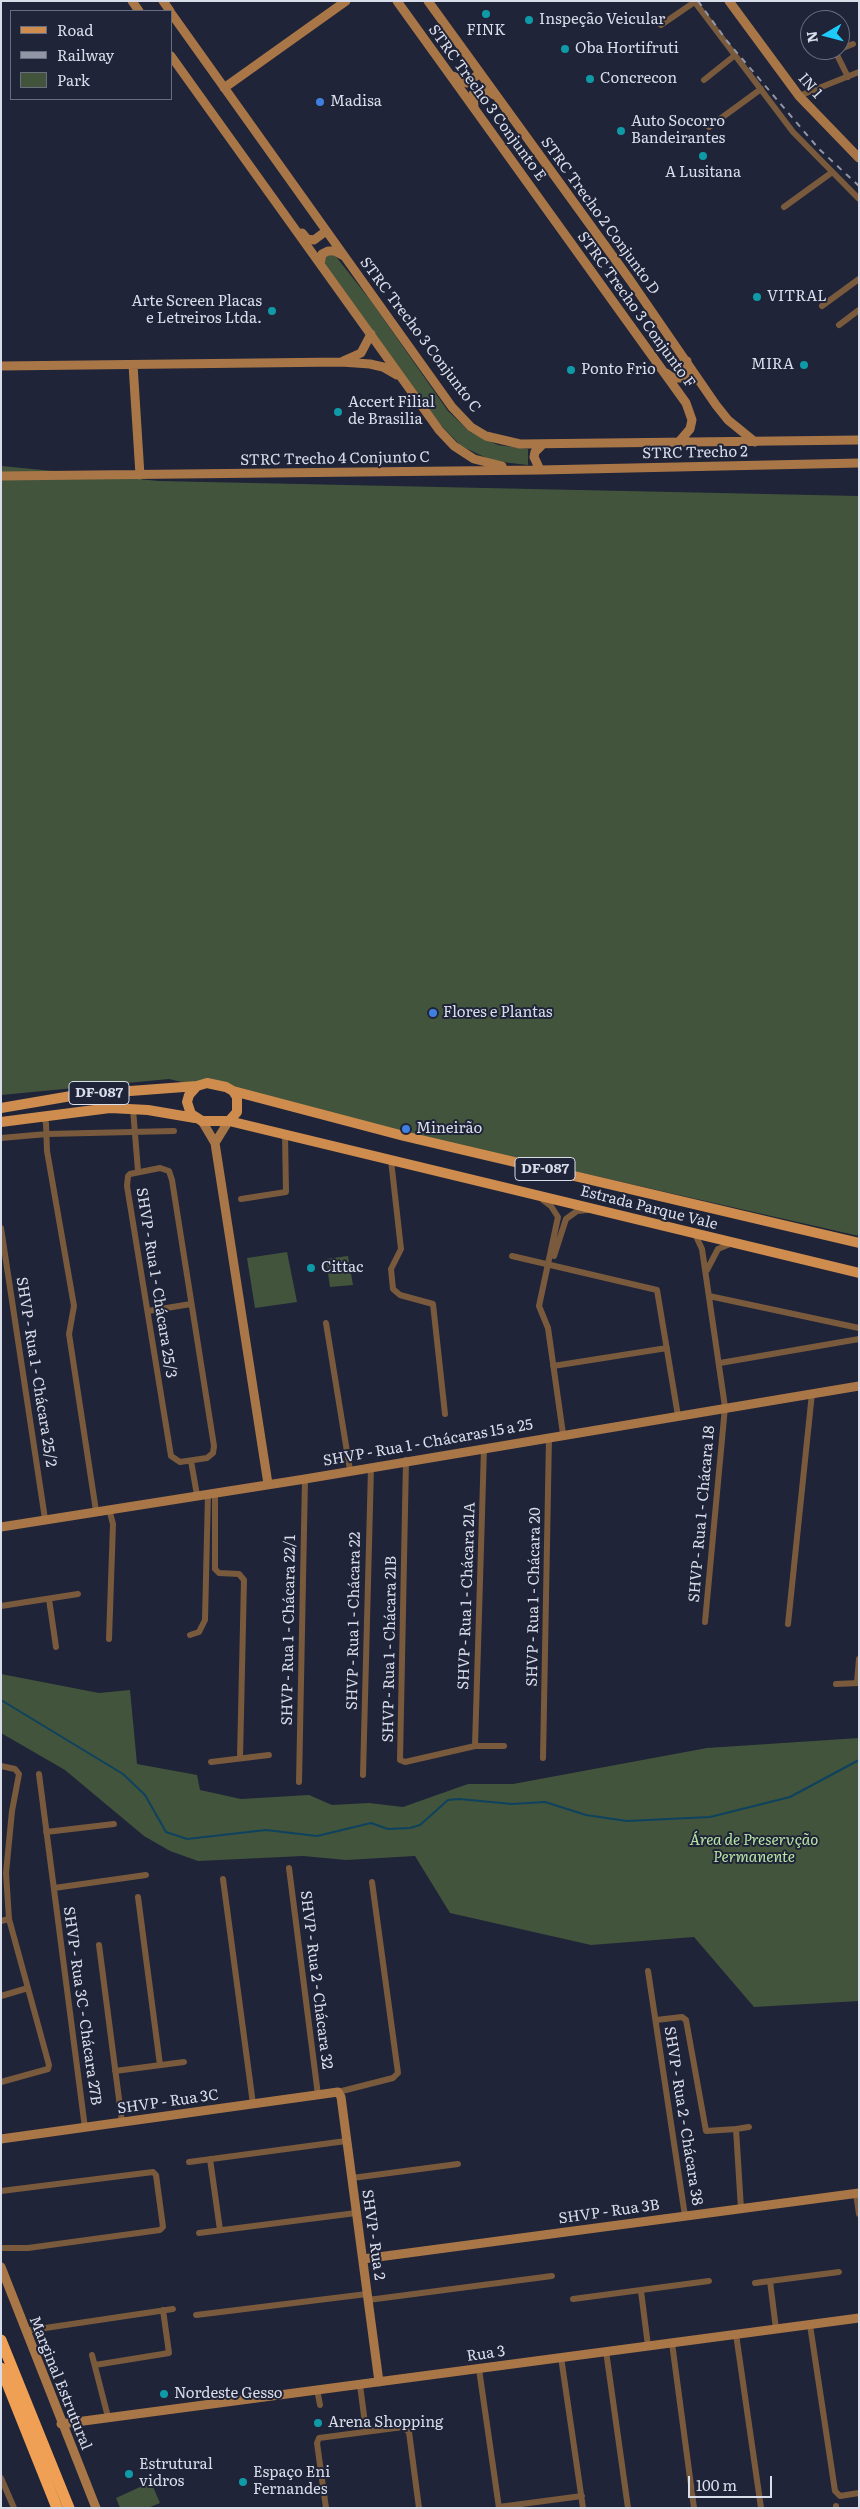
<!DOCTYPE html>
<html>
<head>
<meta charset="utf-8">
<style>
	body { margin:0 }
	#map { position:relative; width:860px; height:2509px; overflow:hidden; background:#1f2438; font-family:Literata,serif }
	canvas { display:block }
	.frame { position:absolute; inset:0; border:2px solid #d9ddea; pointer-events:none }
	.legend { position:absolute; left:10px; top:10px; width:162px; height:90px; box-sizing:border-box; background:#1f2438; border:1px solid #696e7f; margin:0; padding:6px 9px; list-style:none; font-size:15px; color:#d9ddea }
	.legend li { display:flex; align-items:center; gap:10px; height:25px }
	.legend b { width:25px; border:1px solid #696e7f }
	.north { position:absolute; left:800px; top:10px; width:50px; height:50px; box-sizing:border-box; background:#1f2438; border:1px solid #696e7f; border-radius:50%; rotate:262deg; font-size:14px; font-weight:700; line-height:20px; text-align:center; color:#d9ddea }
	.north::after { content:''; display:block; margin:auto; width:18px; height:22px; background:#1dc9fd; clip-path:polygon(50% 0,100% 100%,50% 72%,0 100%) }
	.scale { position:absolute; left:688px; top:2476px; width:84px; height:22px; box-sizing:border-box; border:2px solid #d9ddea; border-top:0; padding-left:6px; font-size:15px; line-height:18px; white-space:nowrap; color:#d9ddea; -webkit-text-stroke:4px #1f2438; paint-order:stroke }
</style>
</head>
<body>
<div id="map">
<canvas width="860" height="2509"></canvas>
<div class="frame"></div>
<ul class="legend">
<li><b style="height:6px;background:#ce8c4e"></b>Road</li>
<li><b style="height:6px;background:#9195a5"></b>Railway</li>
<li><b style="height:14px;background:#42543b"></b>Park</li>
</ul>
<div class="north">N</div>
<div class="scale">100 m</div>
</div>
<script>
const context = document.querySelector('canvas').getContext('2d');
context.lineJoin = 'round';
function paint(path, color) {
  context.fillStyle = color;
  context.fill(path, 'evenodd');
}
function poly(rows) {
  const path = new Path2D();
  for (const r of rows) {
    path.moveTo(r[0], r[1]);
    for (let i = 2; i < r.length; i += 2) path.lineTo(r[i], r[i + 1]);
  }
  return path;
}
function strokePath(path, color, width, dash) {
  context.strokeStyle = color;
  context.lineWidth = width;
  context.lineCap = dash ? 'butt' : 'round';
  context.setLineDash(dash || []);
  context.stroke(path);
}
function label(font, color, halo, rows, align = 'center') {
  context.font = font + ' Literata,serif';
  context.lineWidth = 4;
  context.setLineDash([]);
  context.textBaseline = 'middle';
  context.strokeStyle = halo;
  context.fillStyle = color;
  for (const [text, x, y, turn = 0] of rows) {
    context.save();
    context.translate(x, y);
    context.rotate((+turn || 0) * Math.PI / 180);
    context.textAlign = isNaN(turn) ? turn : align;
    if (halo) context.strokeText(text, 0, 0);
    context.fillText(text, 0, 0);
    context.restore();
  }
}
const green = poly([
	[334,254,371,301,448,411,470,432,498,445,528,449,528,465,493,461,461,446,437,421,324,262,326,256],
	[1,466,159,481,859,496,859,1236,169,1079,1,1095],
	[287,1252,297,1302,255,1308,247,1258],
	[348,1256,353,1285,330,1287,326,1259],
	[1,1674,99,1693,130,1690,137,1764,197,1775,200,1790,241,1799,309,1795,332,1805,369,1803,403,1807,468,1784,513,1784,707,1748,859,1738,859,2001,754,2007,694,1937,591,1945,450,1913,415,1856,346,1860,303,1856,198,1861,170,1851,144,1836,65,1770,1,1733],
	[151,2482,160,2503,148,2508,120,2508,116,2498]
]);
const stream = poly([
	[1,1700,123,1774,145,1795,166,1832,187,1839,266,1830,317,1836,371,1823,388,1829,410,1828,420,1825,448,1800,459,1799,512,1804,545,1802,586,1815,627,1821,710,1817,790,1797,859,1760]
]);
const street = poly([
	[694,1,793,132,859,199],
	[661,25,696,1],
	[840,49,853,44],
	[839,50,835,51,848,77],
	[704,80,734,56],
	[799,96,859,72],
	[709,127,761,89],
	[784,207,831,173],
	[822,306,859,279],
	[839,325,859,310],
	[133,1109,138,1171],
	[42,1115,46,1123,47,1151,74,1306,69,1334,96,1511],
	[1,1138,47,1134,174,1131],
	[391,1160,401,1249,391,1269,393,1289,400,1295,433,1304,445,1414],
	[160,1168,169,1171,172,1180,214,1446,213,1453,207,1458,180,1462,171,1456,127,1186,128,1176,130,1174,160,1168],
	[241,1199,286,1192,285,1134],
	[543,1200,551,1206,558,1217,539,1306,548,1328,563,1434],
	[1,1228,45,1519],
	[695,1234,702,1249,725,1407,705,1622],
	[512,1256,657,1290,678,1416],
	[554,1256,566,1219,577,1211,587,1210],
	[707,1270,718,1249,730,1244],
	[709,1296,859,1328],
	[148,1311,191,1304],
	[326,1323,350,1470],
	[720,1363,859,1339],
	[553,1366,667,1348],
	[406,1460,400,1760,405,1762,475,1746,504,1746],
	[191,1461,197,1495],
	[215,1492,215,1569,219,1573,239,1574,244,1580,240,1758],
	[49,1599,56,1647],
	[1,1606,78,1594],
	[788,1624,812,1393],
	[190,1635,199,1632,205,1620,208,1493],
	[109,1639,113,1524,109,1509],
	[857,1683,859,1659],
	[836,1684,859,1683],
	[475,1746,484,1448],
	[543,1758,549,1437],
	[211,1762,269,1755],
	[1,1766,15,1769,19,1774,12,1811,6,1873,9,1919,49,2065,48,2069,1,2082],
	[39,1774,85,2128],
	[363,1775,371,1467],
	[299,1782,305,1479],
	[46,1832,114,1824],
	[289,1868,318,2095],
	[223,1879,253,2104],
	[54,1888,146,1875],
	[138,1897,160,2065],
	[1,1921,9,1919],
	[99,1945,122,2122],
	[648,1971,685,2216],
	[1,1996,28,1988],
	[656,2020,682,2017,686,2020,706,2131,736,2129,741,2209],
	[115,2071,184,2062],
	[338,2092,393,2078,398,2073,372,1882],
	[736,2129,749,2127],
	[210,2159,220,2230],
	[189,2162,346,2141],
	[352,2178,458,2164],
	[1,2191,153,2172,156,2175,163,2227,160,2230,28,2248,1,2248],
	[856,2193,859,2214],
	[199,2233,356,2213],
	[755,2283,770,2281],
	[641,2291,648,2346],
	[573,2299,709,2281],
	[368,2300,552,2276],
	[196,2315,367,2294],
	[810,2325,835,2491,840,2496,859,2493],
	[776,2329,770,2281,839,2272],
	[25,2331,173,2309],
	[736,2334,761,2508],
	[672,2343,694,2508],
	[606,2351,628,2508],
	[92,2355,108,2417],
	[561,2357,583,2508],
	[95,2365,169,2353,163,2310],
	[479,2369,499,2508],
	[360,2385,366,2431],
	[317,2389,320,2405],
	[1,2478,14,2508],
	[836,2506,836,2508],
	[499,2507,582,2496],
	[326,2508,317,2443,319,2438,403,2427,409,2432,419,2508]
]);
const secondary = poly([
	[132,1,139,11],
	[163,1,170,11],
	[397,1,686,403,692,420,690,429,678,443],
	[428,1,630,280,716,405,728,420,755,442],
	[729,1,799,96,859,158],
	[171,13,452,407,471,427,486,436,520,444,859,440],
	[171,56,439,430,454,446,474,459,502,466],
	[453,76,467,83,480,73],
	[224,88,346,1],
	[474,107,473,94,478,91,484,89,494,95],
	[302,233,307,239,314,240,326,231],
	[320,264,322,254,328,251,335,251,344,256],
	[343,361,361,353,371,334],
	[133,365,140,475],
	[1,366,341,362,370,364,383,367,397,375],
	[666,373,673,378,682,378,687,372,687,361],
	[540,470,534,457,535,452,542,445],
	[1,476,540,470,859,463],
	[202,1121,215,1143,268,1484],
	[215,1143,228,1122],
	[1,1527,305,1479,859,1386],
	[1,2139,338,2092,341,2097,379,2382],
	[363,2259,859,2193],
	[1,2267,96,2508],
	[61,2424,859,2318]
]);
const primary = poly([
	[207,1083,226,1087,233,1091,237,1097,237,1112,229,1121,202,1121,191,1114,187,1102,189,1095,197,1086,207,1083],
	[233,1091,404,1136,859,1243],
	[1,1108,77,1095,197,1086],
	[229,1121,859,1273],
	[1,1122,110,1108,148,1110,195,1118]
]);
const highway = poly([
	[1,2340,69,2508],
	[1,2368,57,2508]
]);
const rail = poly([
	[698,1,727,41,819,149,859,186]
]);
const markers = [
	[486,14,5,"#0f9aa8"],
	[529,20,5,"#0f9aa8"],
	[565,49,5,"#0f9aa8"],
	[590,79,5,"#0f9aa8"],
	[320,102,5,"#3f7fe0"],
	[621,131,5,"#0f9aa8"],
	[703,156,5,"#0f9aa8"],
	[757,297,5,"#0f9aa8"],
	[272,311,5,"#0f9aa8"],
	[804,365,5,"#0f9aa8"],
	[571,370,5,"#0f9aa8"],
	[338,412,5,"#0f9aa8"],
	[433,1013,5,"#3f7fe0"],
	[406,1129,5,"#3f7fe0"],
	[311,1268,5,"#0f9aa8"],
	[164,2394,5,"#0f9aa8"],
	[318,2423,5,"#0f9aa8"],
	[129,2474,5,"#0f9aa8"],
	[243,2482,5,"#0f9aa8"]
];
const shields = [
	[99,1093,60],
	[545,1169,60]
];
const shieldNames = [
	["DF-087",99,1093],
	["DF-087",545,1169]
];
const poiNames = [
	["Inspeção Veicular",539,20],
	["FINK",486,31,"center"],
	["Oba Hortifruti",575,49],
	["Concrecon",600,79],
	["Madisa",330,102],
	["Auto Socorro",631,122],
	["Bandeirantes",631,139],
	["A Lusitana",703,173,"center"],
	["VITRAL",767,297],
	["Arte Screen Placas",262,302,"right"],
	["e Letreiros Ltda.",262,319,"right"],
	["MIRA",794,365,"right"],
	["Ponto Frio",581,370],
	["Accert Filial",348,403],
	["de Brasilia",348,420],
	["Flores e Plantas",443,1013],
	["Mineirão",416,1129],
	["Cittac",321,1268],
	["Nordeste Gesso",174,2394],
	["Arena Shopping",328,2423],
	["Estrutural",139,2465],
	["vidros",139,2482],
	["Espaço Eni",253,2473],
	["Fernandes",253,2490]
];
const streetNames = [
	["IN 1",810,86,49],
	["STRC Trecho 3 Conjunto E",487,103,54],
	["STRC Trecho 2 Conjunto D",600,216,54],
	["STRC Trecho 3 Conjunto F",636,310,54],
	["STRC Trecho 3 Conjunto C",420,335,53],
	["STRC Trecho 2",695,453,-1],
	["STRC Trecho 4 Conjunto C",335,459,-1],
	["Estrada Parque Vale",649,1208,14],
	["SHVP - Rua 1 - Chácara 25/3",156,1283,81],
	["SHVP - Rua 1 - Chácara 25/2",36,1372,81],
	["SHVP - Rua 1 - Chácaras 15 a 25",428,1443,-10],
	["SHVP - Rua 1 - Chácara 18",702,1514,-85],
	["SHVP - Rua 1 - Chácara 21A",467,1596,-88],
	["SHVP - Rua 1 - Chácara 20",534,1597,-89],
	["SHVP - Rua 1 - Chácara 22",354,1621,-89],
	["SHVP - Rua 1 - Chácara 22/1",289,1630,-89],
	["SHVP - Rua 1 - Chácara 21B",390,1649,-89],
	["SHVP - Rua 2 - Chácara 32",316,1980,83],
	["SHVP - Rua 3C - Chácara 27B",82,2006,82],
	["SHVP - Rua 3C",168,2102,-8],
	["SHVP - Rua 2 - Chácara 38",683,2116,81],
	["SHVP - Rua 3B",609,2212,-8],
	["SHVP - Rua 2",373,2235,82],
	["Rua 3",486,2354,-8],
	["Marginal Estrutural",60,2383,68]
];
const parkNames = [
	["Área de Preservção",754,1841],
	["Permanente",754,1858]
];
paint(green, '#42543b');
strokePath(stream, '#0e425f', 2);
strokePath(street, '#7a5a3d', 6);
strokePath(secondary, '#a97647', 9);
strokePath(primary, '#ce8c4e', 10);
strokePath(highway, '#f0a054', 11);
strokePath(rail, '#9195a5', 2, [6, 6]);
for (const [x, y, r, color] of markers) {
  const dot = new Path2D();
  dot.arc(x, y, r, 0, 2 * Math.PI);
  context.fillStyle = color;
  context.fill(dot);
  strokePath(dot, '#1f2438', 2);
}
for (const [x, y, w] of shields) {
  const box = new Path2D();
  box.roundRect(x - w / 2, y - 11.5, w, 23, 4);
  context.fillStyle = '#1f2438';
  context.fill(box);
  strokePath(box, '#d9ddea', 1);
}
label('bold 14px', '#d9ddea', null, shieldNames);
label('15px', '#d9ddea', '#1f2438', poiNames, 'left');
label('15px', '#d9ddea', '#1f2438', streetNames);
label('italic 15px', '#b8e6a3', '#1f2438', parkNames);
</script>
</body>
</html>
